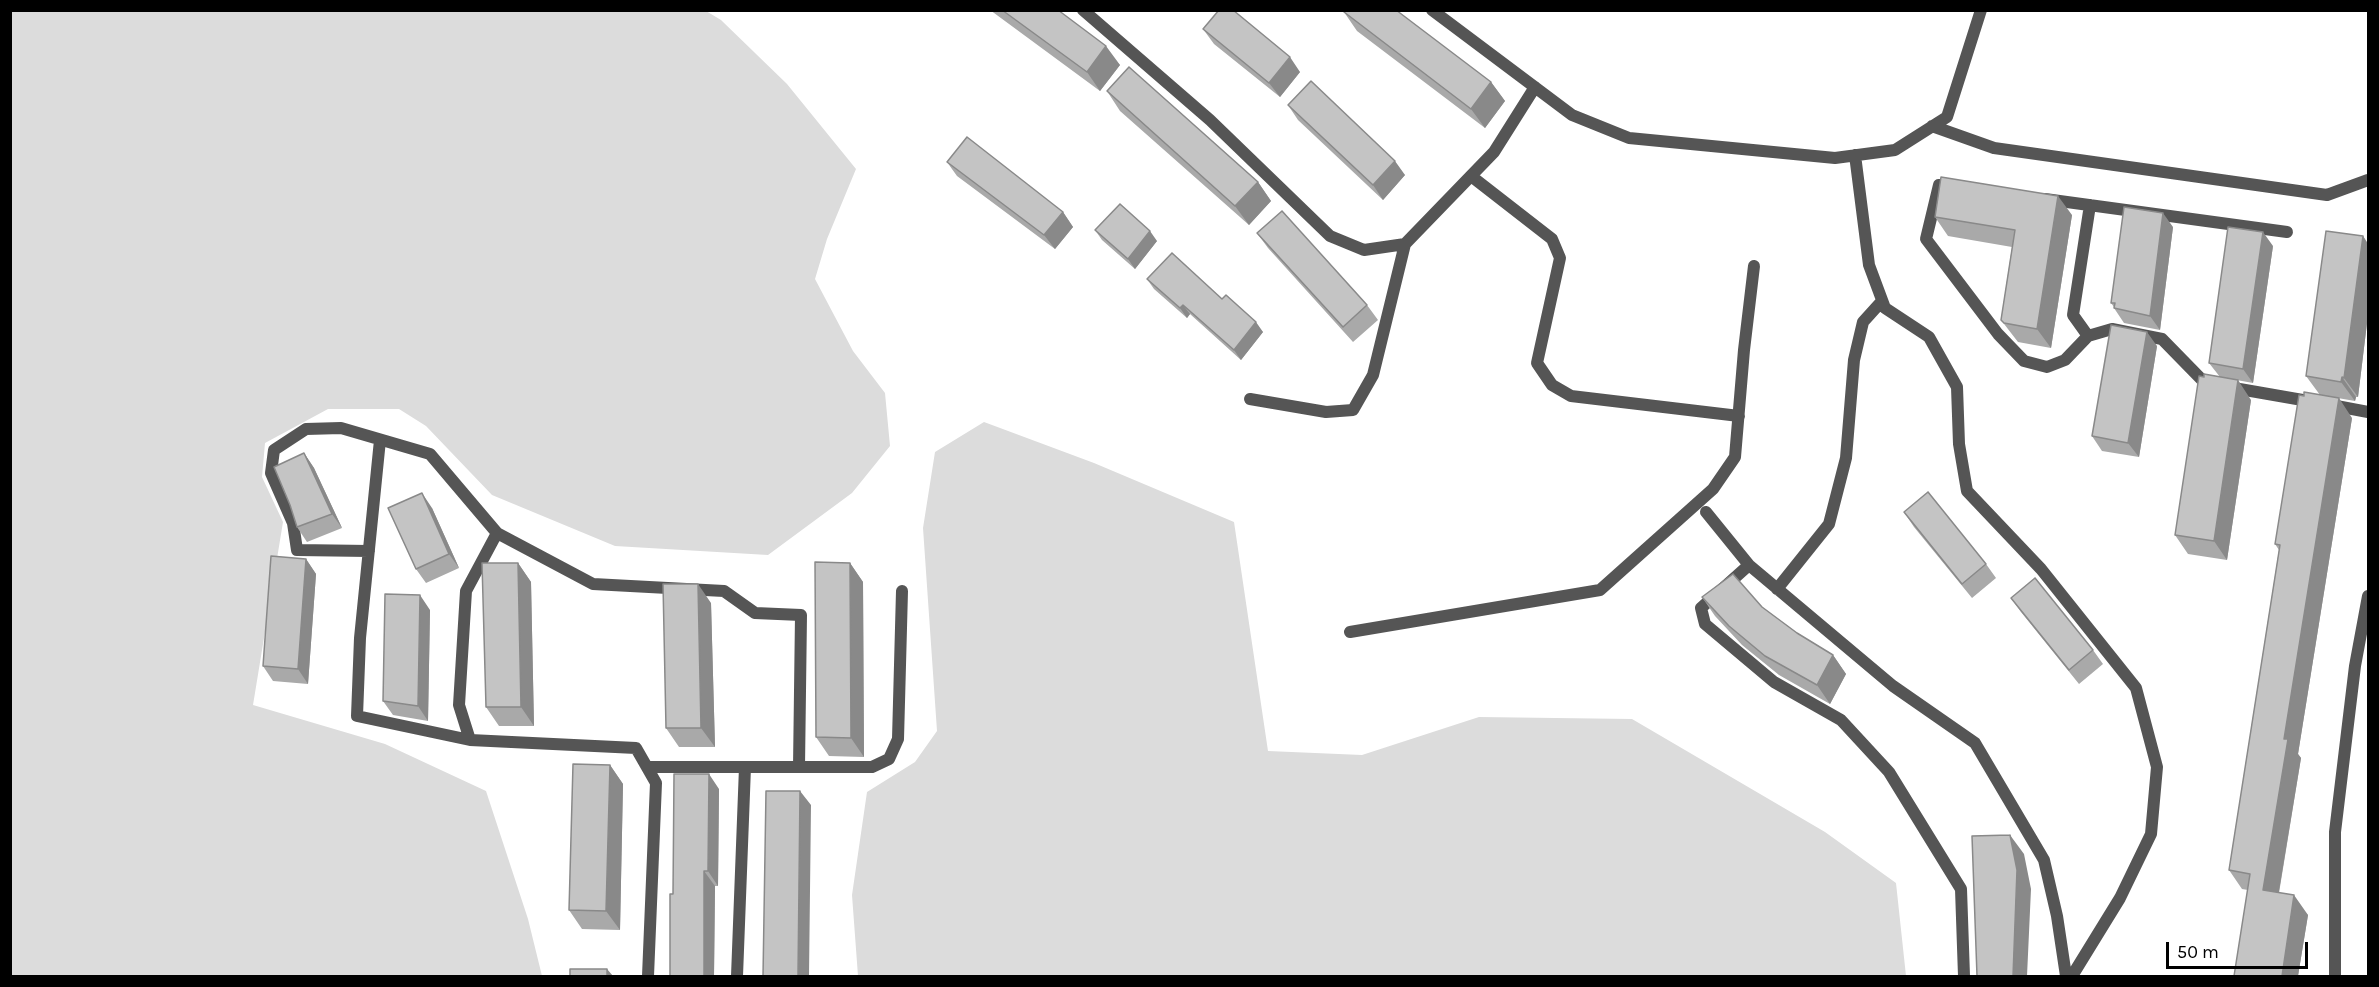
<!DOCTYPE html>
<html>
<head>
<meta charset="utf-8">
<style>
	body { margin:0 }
	#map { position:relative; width:2379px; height:987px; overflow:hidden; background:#fff; font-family:Karla,sans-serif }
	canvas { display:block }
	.frame { position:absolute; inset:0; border:12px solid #000; pointer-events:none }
	.scale { position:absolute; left:2166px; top:942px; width:142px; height:27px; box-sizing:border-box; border:3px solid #000; border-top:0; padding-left:8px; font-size:18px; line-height:21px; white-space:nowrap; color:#000; -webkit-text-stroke:4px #fff; paint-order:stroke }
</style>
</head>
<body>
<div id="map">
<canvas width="2379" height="987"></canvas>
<div class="frame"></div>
<div class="scale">50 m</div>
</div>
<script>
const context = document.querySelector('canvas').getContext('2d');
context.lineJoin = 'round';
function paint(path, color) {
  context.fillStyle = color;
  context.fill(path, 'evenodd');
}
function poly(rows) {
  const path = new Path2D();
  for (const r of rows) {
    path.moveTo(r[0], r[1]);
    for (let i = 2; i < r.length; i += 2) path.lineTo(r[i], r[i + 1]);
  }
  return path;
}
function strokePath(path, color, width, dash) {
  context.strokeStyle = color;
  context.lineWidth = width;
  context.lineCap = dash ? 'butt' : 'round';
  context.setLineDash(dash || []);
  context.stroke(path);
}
const green = poly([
	[10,11,706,11,721,20,787,84,856,169,827,239,815,279,853,351,885,393,890,446,852,493,768,555,615,546,492,495,426,426,399,409,328,409,265,443,262,477,283,522,253,705,385,744,486,791,528,919,542,976,11,976],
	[984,422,1094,463,1234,522,1268,751,1362,755,1479,717,1632,719,1825,832,1896,883,1906,976,858,976,852,895,867,792,915,762,937,731,923,528,935,452]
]);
const street = poly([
	[1083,10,1210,120,1330,236,1364,250,1405,244,1494,152,1535,87],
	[1432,10,1572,115,1629,138,1835,158,1895,150,1947,117,1981,10],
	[1932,126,1994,148,2327,195,2368,180],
	[1855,155,1869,265,1885,308,1929,337,1957,387,1959,444,1967,491,2041,569,2136,688,2157,767,2151,834,2120,898,2072,976],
	[1471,176,1552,239,1560,258,1537,363,1552,385,1571,396,1739,416],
	[1957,187,1939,185,1926,239,1998,334,2024,361,2047,367,2065,360,2088,336,2112,329,2162,339,2205,383,2211,384],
	[2045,199,2287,232],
	[2088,336,2073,315,2090,205],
	[2228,387,2314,402],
	[1250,399,1326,412,1353,410,1373,375,1405,244],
	[2331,405,2368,412],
	[380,440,360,638,357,716,470,740,636,748,656,783,648,976],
	[1706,512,1749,565,1893,686,1975,743,2044,860,2057,916,2066,976],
	[369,551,297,550,293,523,271,473,274,450,306,429,341,428,430,454,497,533,593,584,724,591,755,613,801,615,799,767],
	[1749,565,1701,608,1705,624,1774,682,1841,720,1889,772,1961,889,1964,976],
	[1777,589,1829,524,1846,458,1854,360,1863,322,1882,301],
	[1350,632,1600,590,1713,489,1735,457,1744,350,1754,266],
	[470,740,459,705,466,591,497,533],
	[647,767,872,767,889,759,898,739,902,591],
	[737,976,745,767],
	[2335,976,2335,832,2355,666,2368,596]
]);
const wall = poly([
	[990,10,1058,10,1120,65,1100,91],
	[1344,12,1491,82,1505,101,1485,128,1357,31],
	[1203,29,1300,72,1280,97,1214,44],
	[1107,91,1258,182,1271,201,1249,225,1120,111],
	[1288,105,1405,175,1383,200,1298,120],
	[947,162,1063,212,1073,227,1055,249,957,176],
	[2072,215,2051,348,2018,342,2001,320,2012,247,1948,236,1935,217],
	[2173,227,2160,330,2124,323,2114,308,2114,307,2111,303],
	[1095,230,1157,241,1135,269,1102,240],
	[1257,233,1367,305,1378,320,1353,342,1268,248],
	[2363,236,2368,244,2368,315,2358,397,2356,397,2355,401,2320,395,2306,376],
	[2273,246,2253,383,2220,377,2209,363],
	[1147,279,1222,299,1263,332,1241,360,1190,314,1187,318,1154,289],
	[2157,346,2139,457,2102,451,2092,436],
	[2251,400,2227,560,2188,554,2175,535],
	[2352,418,2298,754,2301,758,2279,893,2308,915,2298,976,2234,976,2248,890,2242,889,2229,870,2279,550,2275,544],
	[304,453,314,468,342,528,307,542,297,527,290,505],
	[432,508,459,568,426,583,416,569],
	[1904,512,1986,564,1996,578,1972,598,1914,527],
	[306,559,316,574,308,684,273,681,263,666],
	[518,563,531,582,534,726,499,726,486,707],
	[850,563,863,582,864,757,829,756,816,737],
	[1702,597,1762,607,1797,633,1833,655,1846,674,1830,704,1779,675,1742,645,1715,616],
	[2011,598,2093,650,2103,664,2079,684,2021,612],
	[711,603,715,747,679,747,666,728],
	[430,610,428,721,393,715,383,701],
	[610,765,623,784,620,930,582,929,569,910],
	[719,789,718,886,715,886,714,976,670,976]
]);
const shadedWall = poly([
	[1106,46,1120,65,1100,91,1087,72],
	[1290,57,1300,72,1280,97,1269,83],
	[1491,82,1505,101,1485,128,1471,109],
	[1395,161,1405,175,1383,200,1373,185],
	[1258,182,1271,201,1249,225,1235,206],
	[2058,196,2072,215,2051,348,2037,329],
	[1063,212,1073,227,1055,249,1044,235],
	[2163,213,2173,227,2160,330,2150,316],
	[1150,231,1157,241,1135,269,1128,259],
	[2263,232,2273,246,2253,383,2243,369],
	[2363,236,2368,244,2368,315,2358,397,2344,378],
	[1183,305,1190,314,1187,318,1180,308],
	[1256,322,1263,332,1241,360,1234,350],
	[2147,332,2157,346,2139,457,2128,443],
	[2342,377,2356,397,2355,401,2341,382],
	[2238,380,2251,400,2227,560,2214,541],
	[2339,398,2352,418,2298,754,2301,758,2276,909,2263,890,2284,739],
	[304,453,314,468,342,528,332,514],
	[422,493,432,508,459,568,449,554],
	[306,559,316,574,308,684,298,669],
	[518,563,531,582,534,726,521,707],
	[850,563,863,582,864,757,851,738],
	[698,584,711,603,715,747,701,728],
	[420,595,430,610,428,721,418,706],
	[1833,655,1846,674,1830,704,1817,685],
	[610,765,623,784,620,930,606,911],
	[709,774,719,789,718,886,708,871],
	[800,791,811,805,809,976,798,976],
	[2010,835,2024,854,2031,889,2027,976,2013,976],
	[704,871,715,886,714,976,704,976],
	[2294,895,2308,915,2298,976,2282,976],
	[607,969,613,976,607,976]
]);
const building = poly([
	[1002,10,1058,10,1106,46,1087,72,1002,10],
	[1219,10,1233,10,1290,57,1269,83,1203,29,1219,10],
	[1345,10,1396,10,1491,82,1471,109,1344,12,1345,10],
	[1129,67,1258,182,1235,206,1107,91,1129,67],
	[1311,81,1395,161,1373,185,1288,105,1311,81],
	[967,137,1063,212,1044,235,947,162,967,137],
	[1941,177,2058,196,2037,329,2004,323,2001,320,2015,230,1935,217,1941,177],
	[1120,204,1150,231,1128,259,1095,230,1120,204],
	[2124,207,2163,213,2150,316,2114,308,2115,303,2111,303,2124,207],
	[1282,211,1367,305,1343,327,1257,233,1282,211],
	[2228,227,2263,232,2243,369,2209,363,2228,227],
	[2326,231,2363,236,2344,378,2342,377,2341,382,2306,376,2326,231],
	[1172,253,1222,299,1226,295,1256,322,1234,350,1183,305,1180,308,1147,279,1172,253],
	[2111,325,2147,332,2128,443,2092,436,2111,325],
	[2204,374,2238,380,2214,541,2175,535,2199,376,2204,377,2204,374],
	[2304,392,2339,398,2284,739,2288,739,2263,890,2294,895,2282,976,2234,976,2250,874,2229,870,2280,545,2275,544,2299,395,2304,396,2304,392],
	[304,453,332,514,297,527,290,505,274,467,304,453],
	[1928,492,1986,564,1962,584,1904,512,1928,492],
	[422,493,449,554,416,569,388,508,422,493],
	[271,556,306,559,298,669,263,666,271,556],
	[815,562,850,563,851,738,816,737,815,562],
	[482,563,518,563,521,707,486,707,482,563],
	[1733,574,1762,607,1797,633,1833,655,1817,685,1765,656,1729,626,1702,597,1733,574],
	[2035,578,2093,650,2069,670,2011,598,2035,578],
	[663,584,698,584,701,728,666,728,663,584],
	[385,594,420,595,418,706,383,701,385,594],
	[573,764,610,765,606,911,569,910,573,764],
	[674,774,709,774,708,871,704,871,704,976,670,976,670,894,673,894,674,774],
	[766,791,800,791,798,976,763,976,766,791],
	[2010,835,2017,870,2013,976,1977,976,1972,836,2010,835],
	[570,969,607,969,607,976,570,976,570,969]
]);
paint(green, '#dcdcdc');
strokePath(street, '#555', 12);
paint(wall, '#a9a9a9');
paint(shadedWall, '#898989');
paint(building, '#c4c4c4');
strokePath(building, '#898989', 1.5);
</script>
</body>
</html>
